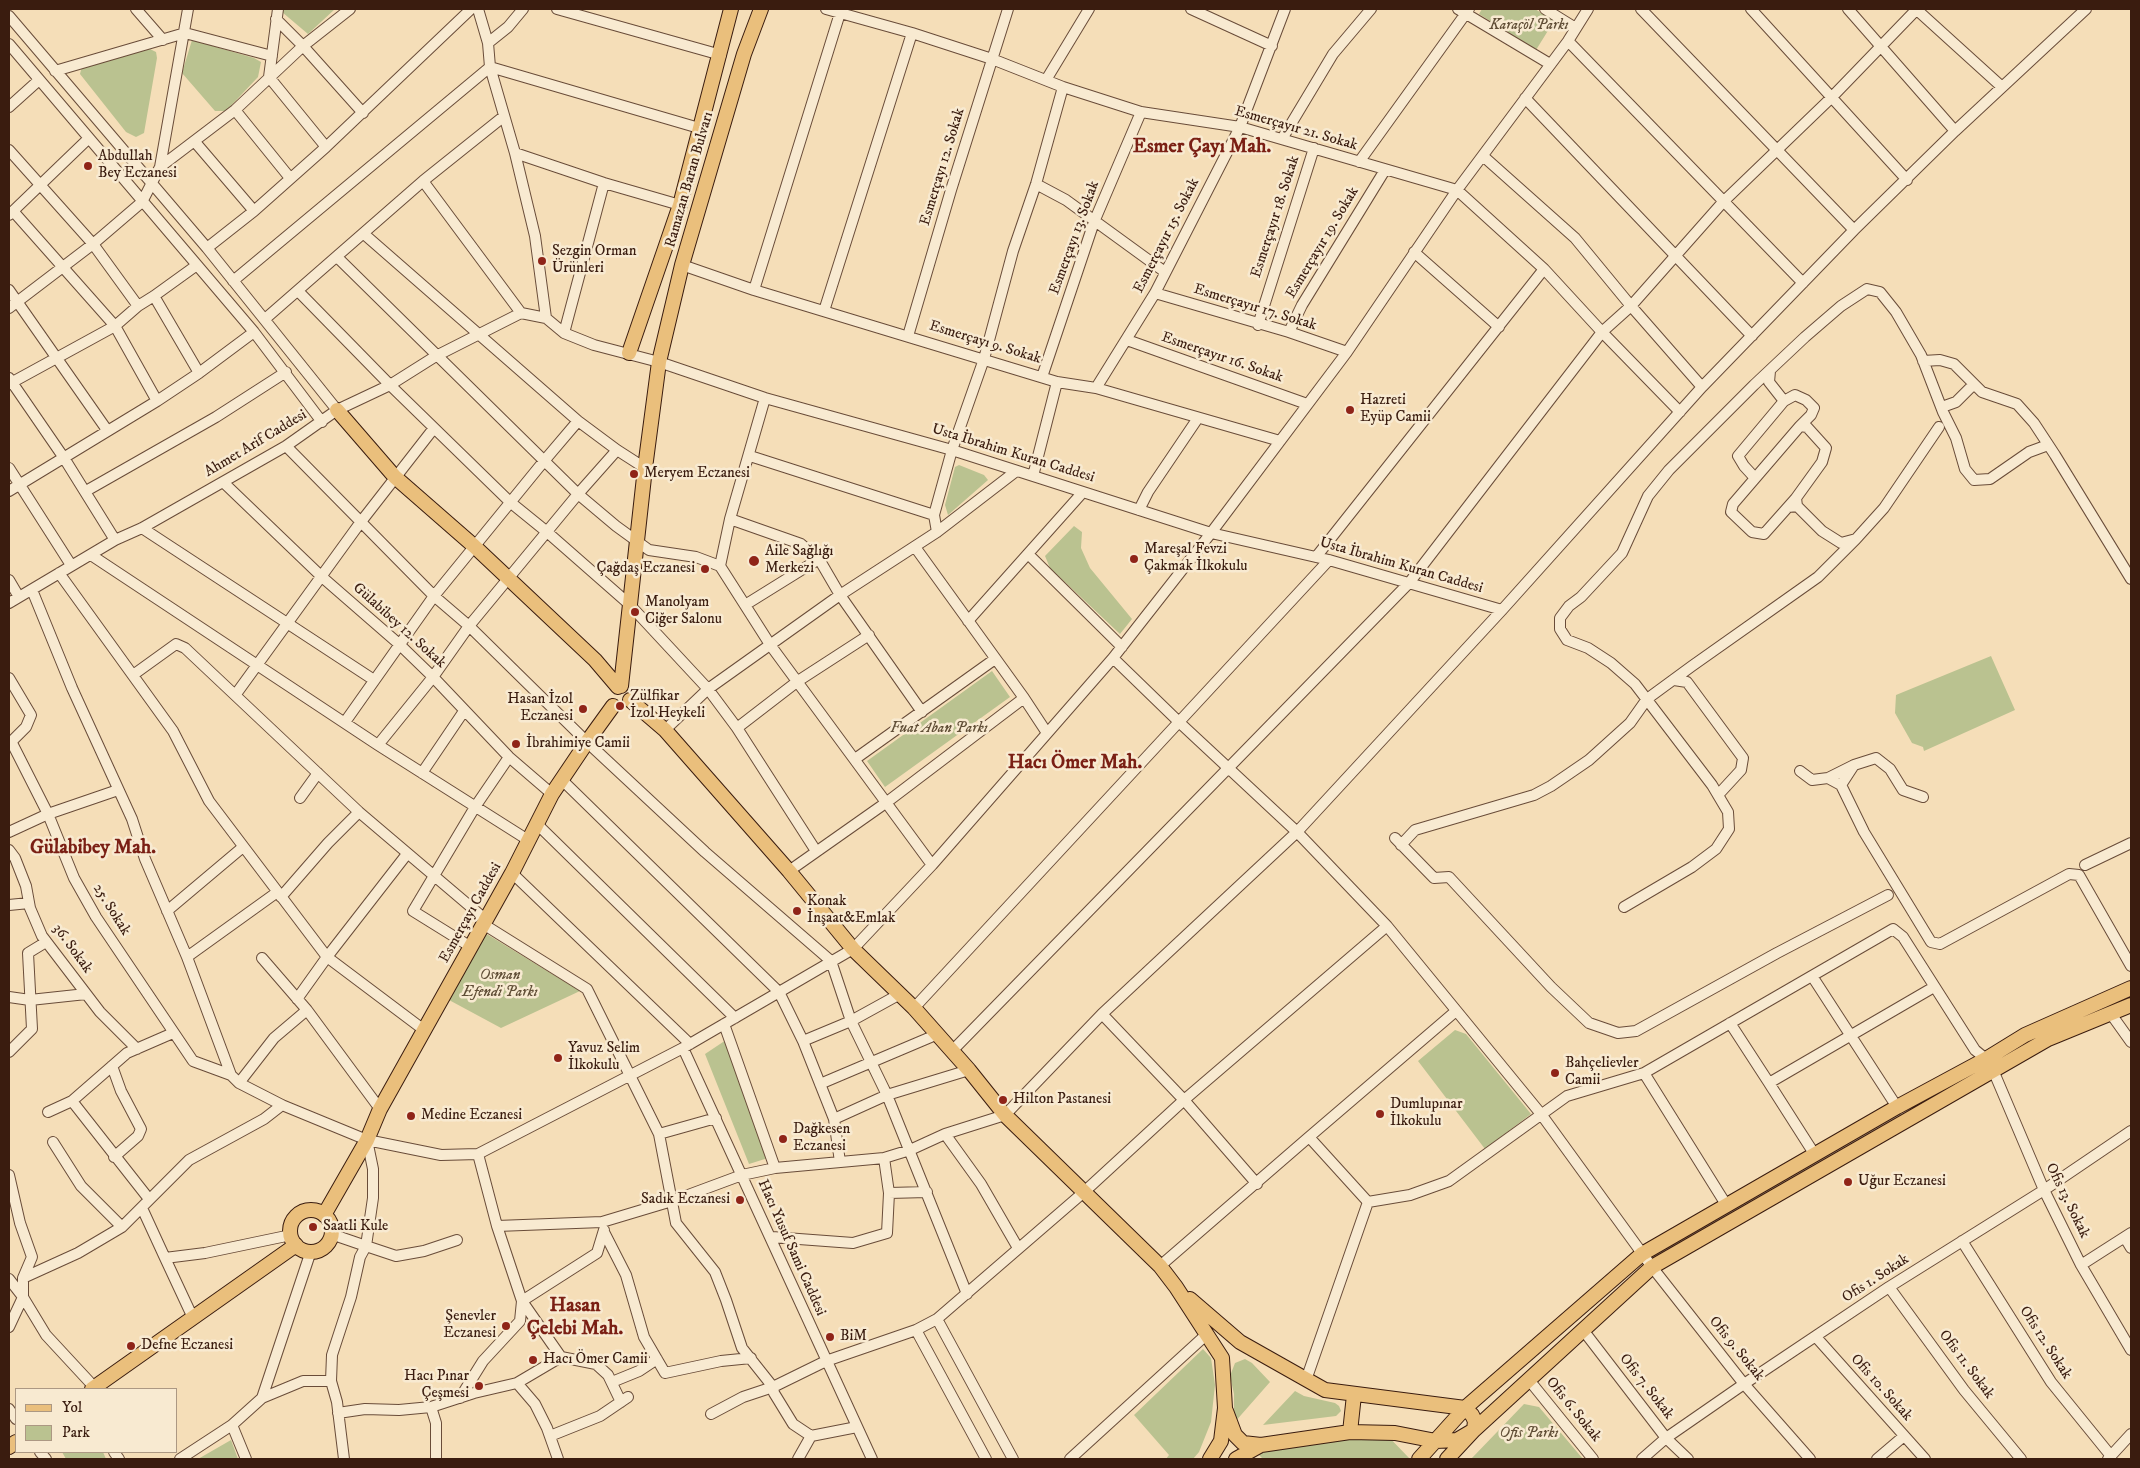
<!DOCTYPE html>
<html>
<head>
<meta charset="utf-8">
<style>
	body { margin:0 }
	#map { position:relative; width:2140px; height:1468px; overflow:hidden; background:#f5deb8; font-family:"IM FELL DW Pica",serif }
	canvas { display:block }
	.frame { position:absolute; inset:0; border:10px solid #3a1c0f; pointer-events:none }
	.legend { position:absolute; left:15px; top:1388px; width:162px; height:65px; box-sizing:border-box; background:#f8ead1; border:1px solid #ac9883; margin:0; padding:6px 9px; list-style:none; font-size:15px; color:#3a1c0f }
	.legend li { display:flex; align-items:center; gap:10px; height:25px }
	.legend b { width:25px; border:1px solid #ac9883 }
</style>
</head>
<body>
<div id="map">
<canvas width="2140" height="1468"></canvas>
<div class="frame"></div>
<ul class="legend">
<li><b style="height:6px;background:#eabf7c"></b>Yol</li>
<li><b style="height:14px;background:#bac290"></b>Park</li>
</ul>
</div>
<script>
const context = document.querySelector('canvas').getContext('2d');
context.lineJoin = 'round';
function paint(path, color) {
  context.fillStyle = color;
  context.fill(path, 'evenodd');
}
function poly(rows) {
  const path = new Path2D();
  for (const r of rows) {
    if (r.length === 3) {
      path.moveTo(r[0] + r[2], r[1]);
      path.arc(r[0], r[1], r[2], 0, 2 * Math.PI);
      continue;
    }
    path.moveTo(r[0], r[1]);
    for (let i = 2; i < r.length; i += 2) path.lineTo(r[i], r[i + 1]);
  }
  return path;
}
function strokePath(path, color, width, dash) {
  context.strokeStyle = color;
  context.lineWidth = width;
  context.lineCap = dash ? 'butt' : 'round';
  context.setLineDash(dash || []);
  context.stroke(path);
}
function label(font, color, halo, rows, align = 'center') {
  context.font = font + ' "IM FELL DW Pica",serif';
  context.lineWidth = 5;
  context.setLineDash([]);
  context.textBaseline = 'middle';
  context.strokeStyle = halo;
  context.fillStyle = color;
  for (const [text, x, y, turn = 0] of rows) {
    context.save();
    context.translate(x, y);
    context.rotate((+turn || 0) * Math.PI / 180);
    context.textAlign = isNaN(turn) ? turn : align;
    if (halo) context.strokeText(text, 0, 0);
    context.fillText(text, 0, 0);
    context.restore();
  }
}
const green = poly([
	[282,9,335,9,308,34,282,12],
	[1482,9,1535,9,1554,21,1536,50,1479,14],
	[192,40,254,58,261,62,258,77,226,111,215,111,182,73],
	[150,49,156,52,157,58,144,133,136,137,126,132,80,74,82,66],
	[959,465,984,475,988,480,948,515,945,505,955,467],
	[1074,526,1082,532,1081,548,1090,568,1132,619,1120,634,1050,568,1045,556],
	[1991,656,2015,710,1924,751,1923,747,1912,743,1895,713,1896,695],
	[992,671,1010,697,885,787,867,761],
	[485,933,580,991,501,1028,449,1000],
	[1455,1030,1466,1034,1531,1114,1485,1149,1418,1061],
	[726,1040,768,1158,749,1164,705,1054],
	[1203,1349,1211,1358,1215,1385,1211,1422,1199,1452,1193,1459,1166,1459,1169,1455,1134,1415],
	[1245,1359,1252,1363,1270,1382,1234,1423,1234,1394,1230,1376,1235,1363],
	[1295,1391,1304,1396,1335,1403,1339,1406,1341,1411,1336,1416,1263,1425],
	[1524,1404,1539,1407,1583,1459,1471,1459],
	[1384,1432,1410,1459,1263,1459,1257,1453,1268,1446],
	[231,1440,238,1459,198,1459],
	[62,1452,103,1452,106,1459,66,1459]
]);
const minor = poly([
	[136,9,163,40],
	[278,9,269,77,326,147],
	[478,9,488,43,490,67,515,153,535,236,546,318],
	[557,9,721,55],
	[826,9,912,33,992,59,1063,87,1141,112,1240,127,1457,190,1544,269,1602,332,1680,412],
	[1191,9,1272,46],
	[1458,9,1550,64],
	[1545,9,1574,27],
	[1641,9,1854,230],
	[1751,9,1907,180],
	[1848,9,1955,131],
	[1916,9,2002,87],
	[9,16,207,248,337,410],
	[276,19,303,46,363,113],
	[1568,41,1803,283],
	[488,43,508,27,523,9],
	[9,44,254,332,322,422],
	[55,71,185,33,272,56],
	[1046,80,1089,9],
	[1525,98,1752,336],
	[9,107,39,80],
	[235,110,290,178],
	[1282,139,1333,54,1371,9],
	[195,142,254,211],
	[9,150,93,244,138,306],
	[515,153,604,183,680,205],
	[1483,156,1575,238,1631,306,1702,387],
	[1359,162,1469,9],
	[160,167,235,110,303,46,350,9],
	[423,181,521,313],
	[1036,184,1066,200,1165,272],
	[13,211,115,326,157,401],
	[9,215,89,138],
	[364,234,578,421,617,450,645,468],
	[207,248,254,211,326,147,471,9],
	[1414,252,1499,327],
	[337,257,578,494,616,526,649,550,696,557,720,566,771,646,932,865],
	[682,265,754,290,1057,382,1096,388,1280,441],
	[233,281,490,67,699,128],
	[9,290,107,430],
	[754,290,840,13],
	[298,291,390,385,510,502,547,532,629,604,708,689,737,728,816,851],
	[1155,293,1289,332,1347,352],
	[154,296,199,373],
	[9,308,93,244,142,202,160,167,188,9],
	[824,311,912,33],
	[521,313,546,318,564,333,594,345,659,362,765,398,952,450,1211,533,1329,560,1502,610],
	[265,319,423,181,503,117],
	[1258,325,1314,148],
	[1289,332,1302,305,1385,170],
	[564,333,604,183],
	[908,336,951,190,1008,9],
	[1127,340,1307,404],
	[1923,361,1940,360,1954,364,1982,392,2017,404,2034,423,2055,455,2131,579],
	[1770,371,1769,382,1784,401],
	[1042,377,1094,222,1141,112],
	[9,378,64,458,115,540],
	[9,384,115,326,138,306,154,296,197,265],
	[1096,388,1155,293,1240,127,1285,9],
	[1942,407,1956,402,1974,384],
	[286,446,434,596,469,626,587,742,705,852,831,961,851,1021,887,1095,967,1294],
	[750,456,934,515],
	[9,468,71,565],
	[1033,476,1057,382],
	[1755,478,1744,466,1738,456,1784,401,1795,395,1806,400,1814,408,1811,415,1800,426],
	[223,482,322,577,399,644,433,677,509,757,552,794],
	[9,491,157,401,199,373,254,332],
	[86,491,216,417,286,372],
	[1797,506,1796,498,1788,507,1797,506,1822,531,1841,543,1856,539,1884,508,1939,427],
	[1788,507,1764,534,1752,532,1731,512,1733,504,1800,426,1807,427,1826,448,1822,462,1796,498],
	[1139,510,1148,492,1198,418],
	[730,519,801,544,819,559,840,595,922,712],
	[142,528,374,680],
	[937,532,934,515,952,450,984,359,1013,251,1036,184,1063,87],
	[915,547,1024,698,1047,733],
	[1028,554,1122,647],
	[91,555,378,745,528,840],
	[1316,557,1544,269],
	[720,566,730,519,765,398],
	[59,573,173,731,209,801,327,957,424,1030],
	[9,580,19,597],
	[32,590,72,688,132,819,145,859,187,957,231,1075,239,1083,282,1105,367,1140,441,1155,478,1154,683,1048,853,949,932,865,1113,658,1211,533,1347,352,1457,190,1568,41,1588,9],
	[9,603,115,540,142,528,286,446,337,410,390,385,436,356,521,313],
	[745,605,819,559],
	[968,621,1083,492],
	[1113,658,1180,723,1297,832,1387,926,1541,1114,1652,1267,1744,1384,1810,1459],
	[133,675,176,644,185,648,359,812,485,919],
	[9,678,31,715,26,727,12,741,13,745,48,814,74,878,96,917,193,1061,231,1075],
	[1674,680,1687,682,1743,758,1741,770,1718,795],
	[236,694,360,523,434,428],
	[345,722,434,596,544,461,578,421],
	[737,728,798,681,869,635],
	[665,730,708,689,840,595,937,532,1015,472],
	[378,745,433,677,469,626,578,494,617,450],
	[855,759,995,659],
	[1854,765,1876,758,1890,769,1903,790,1923,797],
	[1800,771,1812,780,1828,778,1841,785,1864,832,1931,942,1940,944,2069,874,2079,875,2131,966],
	[422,773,464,711],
	[1828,778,1854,765,1841,785],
	[561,779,779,992,803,1041,834,1119,840,1162],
	[300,798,318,773],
	[538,825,735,1018],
	[9,832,48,814,118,790],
	[1395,838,1434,878,1449,877,1551,987,1589,1023,1618,1033,1636,1031,1777,953,1888,895],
	[1401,845,1415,830,1534,795,1551,786,1589,760,1630,723,1647,699,1692,666,1818,577,1856,539],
	[9,850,15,858,26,886,30,908,42,936,100,1012,137,1049],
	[2085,865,2131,843],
	[789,871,887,802,1024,698],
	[512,873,690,1044],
	[281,897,328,843,359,812],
	[9,905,29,903],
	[1624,907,1692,867,1716,849,1729,829,1728,812,1712,785,1635,684,1611,663,1588,648,1567,640,1560,629,1560,618,1569,606,1581,597,1622,553,1648,496,1669,470,1754,385,1805,337,1841,306,1867,289,1880,292,1896,312,1921,355,1943,412,1956,438,1965,469,1974,480,1990,479,2029,452,2048,445],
	[167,911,243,847],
	[483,924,587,989,659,1134,676,1223,715,1272,726,1300,742,1348,773,1387,774,1393,793,1424,811,1436,798,1459],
	[471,947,413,911,475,807,509,757],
	[187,957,276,893],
	[262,958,307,1010,380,1109],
	[1812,976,1897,1107],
	[9,997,30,1000,86,994],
	[297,999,327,957,407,854],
	[914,1008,1329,560],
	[1102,1014,1184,1100,1257,1184],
	[2111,1014,2131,1042],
	[1730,1023,1769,1083,1934,987],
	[724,1024,775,1168],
	[803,1041,851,1021,900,994],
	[683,1048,872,1459],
	[952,1051,1409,583,1602,332,1631,306,1723,202,1831,98,1917,9],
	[9,1052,32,1029,28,953,46,942],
	[112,1066,121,1091,141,1129,138,1136,114,1157],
	[1644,1073,1727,1206],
	[239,1083,274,1038,307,1010],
	[1769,1083,1815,1155],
	[820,1084,938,1034],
	[72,1101,149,1199],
	[48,1112,72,1101,127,1053,173,1033],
	[834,1119,887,1095,969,1070],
	[659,1134,716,1118],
	[945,1134,981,1184,1018,1248],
	[1309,1137,1456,1011],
	[367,1140,373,1169,373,1198,366,1246,396,1256,424,1251,457,1240],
	[53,1142,81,1186,122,1227],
	[9,1175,20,1223,32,1257,23,1278,23,1297],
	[889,1193,927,1192],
	[142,1208,165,1258],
	[497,1226,602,1222,672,1201,742,1175,775,1168,884,1158,910,1150,945,1134,1005,1115,1102,1014,1297,832,1502,610,1702,387,1854,230,1955,131,2086,9],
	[604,1232,626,1275,644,1337,665,1373,721,1361,751,1358],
	[772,1237,853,1243,887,1233,889,1193,884,1158],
	[2125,1238,2131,1248],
	[1962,1241,2051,1382,2111,1456],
	[2081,1265,2131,1233],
	[1160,1266,1309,1137,1368,1202],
	[23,1278,78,1253,122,1227,189,1160,264,1119,282,1105],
	[9,1279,23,1297],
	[1889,1287,1964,1390,2021,1459],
	[522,1301,597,1253,604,1230],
	[193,1318,165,1258,205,1253,291,1235],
	[9,1327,23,1297,46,1335,96,1389],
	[916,1330,986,1459],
	[1583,1330,1666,1438,1688,1459],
	[1816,1337,1925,1459],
	[561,1357,596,1364,608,1375,621,1402],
	[1306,1380,1368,1202,1410,1195,1449,1181,1567,1096,1644,1073,1893,929,1903,937,1975,1050,1986,1059,1993,1070,2044,1190,2081,1265,2131,1350],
	[1529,1380,1593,1459],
	[331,1381,337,1402,344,1459],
	[612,1382,639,1371,657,1359],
	[517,1383,535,1404,547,1428,558,1459],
	[262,1398,303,1381,331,1381,332,1355,351,1297,360,1257,366,1246,331,1234],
	[460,1398,483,1361,520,1321,522,1301],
	[431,1407,436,1423,436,1459],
	[9,1409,16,1419],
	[338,1413,365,1409,399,1410,431,1407,474,1393,517,1383,561,1357,522,1301,497,1226,478,1154],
	[711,1414,743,1397,773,1387,826,1361,916,1330,937,1319],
	[232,1425,246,1459],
	[550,1436,600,1416,628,1397],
	[811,1436,857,1427],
	[40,1452,46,1459],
	[114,1452,119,1459],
	[180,1459,232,1425,262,1398,311,1251],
	[1013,1459,937,1319,1084,1192,1184,1100,1387,926],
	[1070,1459,1207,1334],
	[1642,1459,1666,1438,1744,1384,1889,1287,2044,1190,2131,1131],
	[1877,1459,1904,1436],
	[2108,1459,2131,1434]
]);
const major = poly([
	[629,353,680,205,731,9],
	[337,410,395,477,474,546,595,660,618,687],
	[621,686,645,468,659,362,682,265,744,54,761,9],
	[630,700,665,730,789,871,853,949,914,1008,969,1070,1005,1115,1160,1266,1176,1287,1222,1358,1225,1408,1221,1441,1210,1459],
	[311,1231,21],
	[324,1215,367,1140,380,1109,512,873,552,794,587,742,613,706],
	[1190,1299,1240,1342,1325,1390,1465,1408,1472,1415,1475,1421,1474,1430,1457,1440,1436,1441,1395,1433,1350,1432,1261,1445,1243,1443,1235,1435,1226,1411],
	[92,1389,296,1245],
	[1350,1432,1354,1395],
	[9,1447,16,1442],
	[1236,1459,1261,1445],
	[1419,1459,1465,1408,1642,1254,1897,1107,1986,1059,2025,1035,2131,988],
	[1447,1459,1474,1430,1652,1267,2048,1039,2131,1005]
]);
const markers = [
	[88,166,5,"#8f2418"],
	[542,261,5,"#8f2418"],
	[1350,410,5,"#8f2418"],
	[634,474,5,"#8f2418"],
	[1134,559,5,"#8f2418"],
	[754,561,6,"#8f2418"],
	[705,569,5,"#8f2418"],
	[635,612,5,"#8f2418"],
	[620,706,5,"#8f2418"],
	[583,709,5,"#8f2418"],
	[516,744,5,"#8f2418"],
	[797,911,5,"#8f2418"],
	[558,1058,5,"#8f2418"],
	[1555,1073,5,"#8f2418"],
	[1003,1100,5,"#8f2418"],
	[1380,1114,5,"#8f2418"],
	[411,1116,5,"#8f2418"],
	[783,1139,5,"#8f2418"],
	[1848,1182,5,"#8f2418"],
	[740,1200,5,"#8f2418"],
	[313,1227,5,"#8f2418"],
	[506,1326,5,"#8f2418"],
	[830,1337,5,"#8f2418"],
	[131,1346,5,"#8f2418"],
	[533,1360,5,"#8f2418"],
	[479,1386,5,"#8f2418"]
];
const parkNames = [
	["Karaçöl Parkı",1529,26],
	["Fuat Aban Parkı",939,729],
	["Osman",500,976],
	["Efendi Parkı",500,993],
	["Ofis Parkı",1529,1434]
];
const streetNames = [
	["Esmerçayır 21. Sokak",1296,129,16],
	["Esmerçayı 12. Sokak",943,167,-73],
	["Ramazan Baran Bulvarı",690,180,-74],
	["Esmerçayır 18. Sokak",1276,217,-72],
	["Esmerçayır 15. Sokak",1167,236,-63],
	["Esmerçayı 13. Sokak",1075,238,-70],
	["Esmerçayır 19. Sokak",1323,243,-59],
	["Esmerçayır 17. Sokak",1255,308,17],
	["Esmerçayı 9. Sokak",985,343,17],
	["Esmerçayır 16. Sokak",1222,358,19],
	["Ahmet Arif Caddesi",256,444,-31],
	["Usta İbrahim Kuran Caddesi",1013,454,17],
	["Usta İbrahim Kuran Caddesi",1401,566,16],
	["Gülabibey 12. Sokak",399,626,42],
	["25. Sokak",111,910,58],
	["Esmerçayı Caddesi",471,913,-61],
	["36. Sokak",72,949,54],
	["Ofis 13. Sokak",2067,1201,64],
	["Hacı Yusuf Sami Caddesi",791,1248,66],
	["Ofis 1. Sokak",1876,1279,-33],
	["Ofis 12. Sokak",2045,1343,57],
	["Ofis 9. Sokak",1736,1349,51],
	["Ofis 11. Sokak",1966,1365,53],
	["Ofis 7. Sokak",1646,1387,52],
	["Ofis 10. Sokak",1881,1388,48],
	["Ofis 6. Sokak",1573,1410,51]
];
const poiNames = [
	["Abdullah",98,157],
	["Bey Eczanesi",98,174],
	["Sezgin Orman",552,252],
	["Ürünleri",552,269],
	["Hazreti",1360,401],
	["Eyüp Camii",1360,418],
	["Meryem Eczanesi",644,474],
	["Mareşal Fevzi",1144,550],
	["Çakmak İlkokulu",1144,567],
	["Aile Sağlığı",765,552],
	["Merkezi",765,569],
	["Çağdaş Eczanesi",695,569,"right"],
	["Manolyam",645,603],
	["Ciğer Salonu",645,620],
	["Zülfikar",630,697],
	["İzol Heykeli",630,714],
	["Hasan İzol",573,700,"right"],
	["Eczanesi",573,717,"right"],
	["İbrahimiye Camii",526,744],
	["Konak",807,902],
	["İnşaat&Emlak",807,919],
	["Yavuz Selim",568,1049],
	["İlkokulu",568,1066],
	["Bahçelievler",1565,1064],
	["Camii",1565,1081],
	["Hilton Pastanesi",1013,1100],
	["Dumlupınar",1390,1105],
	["İlkokulu",1390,1122],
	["Medine Eczanesi",421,1116],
	["Dağkesen",793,1130],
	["Eczanesi",793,1147],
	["Uğur Eczanesi",1858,1182],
	["Sadık Eczanesi",730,1200,"right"],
	["Saatli Kule",323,1227],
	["Şenevler",496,1317,"right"],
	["Eczanesi",496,1334,"right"],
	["BiM",840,1337],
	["Defne Eczanesi",141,1346],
	["Hacı Ömer Camii",543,1360],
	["Hacı Pınar",469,1377,"right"],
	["Çeşmesi",469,1394,"right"]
];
const districtNames = [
	["Esmer Çayı Mah.",1202,148],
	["Hacı Ömer Mah.",1075,764],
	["Gülabibey Mah.",93,849],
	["Hasan",575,1307],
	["Çelebi Mah.",575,1330]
];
paint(green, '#bac290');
strokePath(minor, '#694c39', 12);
strokePath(major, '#3a1c0f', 16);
strokePath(minor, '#f8ead1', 10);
strokePath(major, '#eabf7c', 14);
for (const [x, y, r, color] of markers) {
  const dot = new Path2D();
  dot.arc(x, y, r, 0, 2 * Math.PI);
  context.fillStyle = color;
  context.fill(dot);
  strokePath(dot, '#f8ead1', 2);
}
label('italic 15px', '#604e36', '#f8ead1', parkNames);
label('15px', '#3a1c0f', '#f8ead1', streetNames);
label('15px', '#3a1c0f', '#f8ead1', poiNames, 'left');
label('bold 20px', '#7a1f14', '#f8ead1', districtNames);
</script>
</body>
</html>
